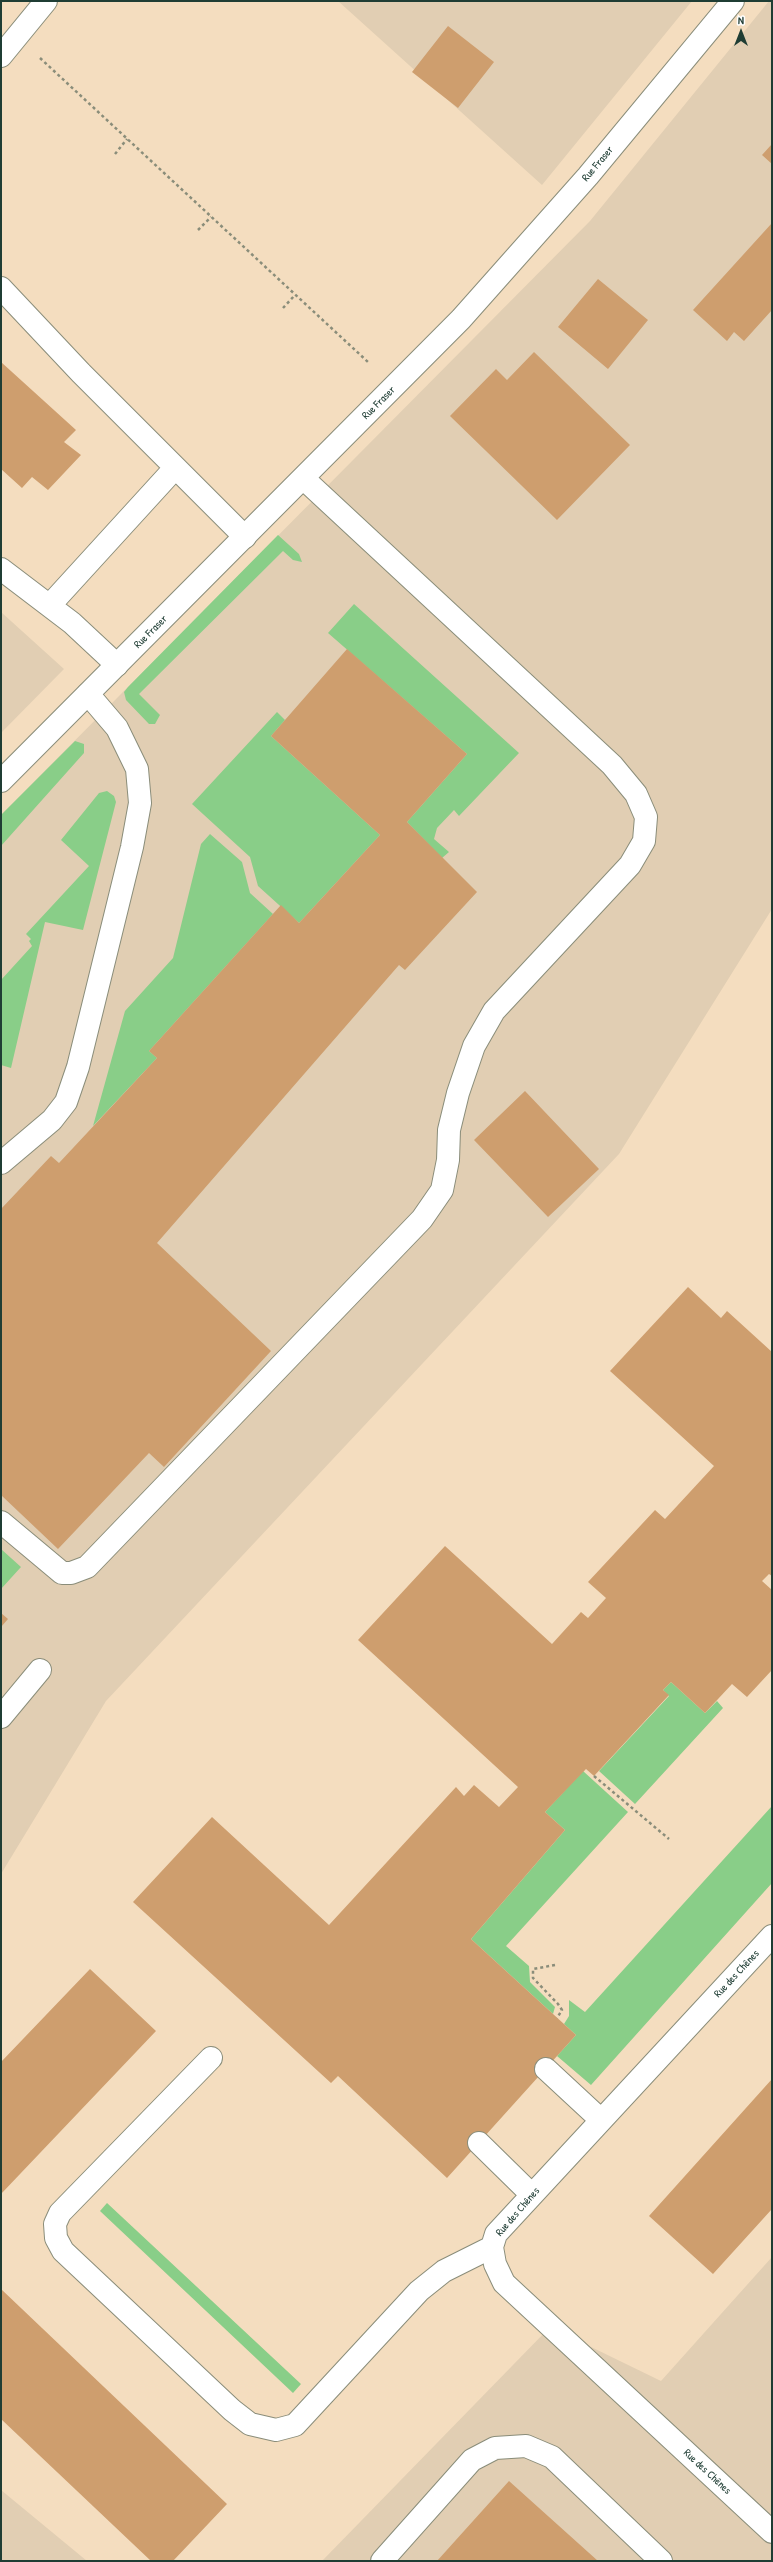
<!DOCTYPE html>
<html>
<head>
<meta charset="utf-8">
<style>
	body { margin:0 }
	#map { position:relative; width:773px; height:2562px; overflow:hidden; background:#f4ddbf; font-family:"Patrick Hand",sans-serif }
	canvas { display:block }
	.frame { position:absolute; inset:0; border:2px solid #1f3d34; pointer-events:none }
	.north { position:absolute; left:721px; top:12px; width:40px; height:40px; -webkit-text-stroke:3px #fff; paint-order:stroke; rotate:0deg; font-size:11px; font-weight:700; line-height:16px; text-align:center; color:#1f3d34 }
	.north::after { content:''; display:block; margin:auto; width:14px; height:18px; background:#1f3d34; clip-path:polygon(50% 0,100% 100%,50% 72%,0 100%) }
</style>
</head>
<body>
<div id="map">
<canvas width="773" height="2562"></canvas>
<div class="frame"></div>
<div class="north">N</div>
</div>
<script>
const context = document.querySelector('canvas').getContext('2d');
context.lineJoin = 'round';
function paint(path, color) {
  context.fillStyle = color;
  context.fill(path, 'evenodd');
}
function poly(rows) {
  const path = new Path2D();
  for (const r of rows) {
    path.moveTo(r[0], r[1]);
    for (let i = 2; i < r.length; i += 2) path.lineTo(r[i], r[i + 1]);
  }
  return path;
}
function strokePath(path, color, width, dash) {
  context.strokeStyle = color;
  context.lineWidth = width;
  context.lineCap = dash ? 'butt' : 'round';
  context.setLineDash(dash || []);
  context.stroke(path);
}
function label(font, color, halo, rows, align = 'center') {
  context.font = font + ' "Patrick Hand",sans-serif';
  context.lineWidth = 3;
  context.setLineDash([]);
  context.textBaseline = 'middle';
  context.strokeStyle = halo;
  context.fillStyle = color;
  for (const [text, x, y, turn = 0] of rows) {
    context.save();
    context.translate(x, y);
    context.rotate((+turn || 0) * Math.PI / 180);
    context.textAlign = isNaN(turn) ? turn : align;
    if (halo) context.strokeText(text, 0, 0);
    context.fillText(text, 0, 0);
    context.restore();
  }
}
const built = poly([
	[338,1,692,1,542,185],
	[769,1,772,1,772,909,619,1154,106,1701,1,1874,1,815,590,221],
	[1,612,64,669,1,733],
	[772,2257,772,2561,322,2561,550,2327,661,2381],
	[1,2490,87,2561,1,2561]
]);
const green = poly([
	[278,535,299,554,302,562,293,560,283,551,139,694,160,715,155,724,149,724,126,700,124,692,128,687],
	[354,604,519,753,459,816,454,810,437,828,434,839,449,852,442,858,407,822,467,754,328,633],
	[277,712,285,720,271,736,380,835,299,923,258,886,250,857,192,804],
	[75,741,84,744,84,753,1,846,1,815],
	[107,791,114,796,116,802,83,930,45,922,11,1068,1,1065,1,980,32,946,29,941,31,939,26,934,89,866,61,840,99,793],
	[210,834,242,862,250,893,273,914,149,1051,157,1058,93,1126,125,1011,173,958,201,844],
	[1,1549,21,1567,1,1589],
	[671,1682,705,1713,717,1701,723,1708,635,1804,599,1771,669,1696,663,1690],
	[583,1771,628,1812,506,1946,529,1966,530,1982,555,2007,553,2014,471,1939,565,1830,545,1812],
	[772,1806,772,1883,591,2085,557,2056,576,2035,564,2024,569,2016,569,2000,585,2012],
	[107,2203,301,2384,293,2393,100,2211]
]);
const building = poly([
	[448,26,494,62,458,108,412,72],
	[772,144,772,164,762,155],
	[772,223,772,310,744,341,734,332,727,341,693,310],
	[598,279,648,320,608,369,558,327],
	[534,352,630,445,557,520,450,416,496,369,507,380],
	[1,362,76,430,64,442,81,455,48,490,32,477,22,488,1,469],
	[347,649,467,754,407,822,477,892,405,970,399,965,157,1243,271,1351,164,1467,149,1453,58,1549,1,1495,1,1209,51,1156,59,1163,157,1058,149,1051,281,905,299,923,380,835,271,736],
	[525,1091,599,1169,548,1217,474,1140],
	[688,1287,721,1318,727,1311,772,1352,772,1576,769,1574,762,1581,772,1590,772,1670,747,1697,732,1684,705,1713,671,1682,663,1690,669,1695,594,1776,586,1769,545,1812,565,1830,471,1939,576,2035,447,2178,338,2076,331,2083,133,1902,212,1817,329,1925,456,1787,464,1796,474,1785,499,1807,518,1787,358,1640,445,1546,552,1644,581,1612,588,1618,606,1598,588,1582,655,1510,665,1519,714,1466,610,1371],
	[1,1613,8,1619,1,1627],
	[90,1969,156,2031,1,2194,1,2062],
	[772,2079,772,2209,713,2274,649,2216],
	[1,2289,227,2504,173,2561,151,2561,1,2419],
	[509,2481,598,2561,437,2561]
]);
const path = poly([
	[40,58,368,362],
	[115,154,127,139],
	[198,230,211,217],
	[283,308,295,295],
	[594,1776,669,1839],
	[555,1965,533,1969,533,1978,558,2004,562,2010,557,2018]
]);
const minor = poly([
	[1,56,46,1],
	[1,288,81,373,245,537],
	[1,569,72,623,117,665],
	[50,605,175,468],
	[1,1163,52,1120,66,1102,78,1067,132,847,140,803,137,769,117,728,88,694],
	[1,1522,62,1573,71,1573,87,1567,422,1219,442,1190,448,1160,449,1130,458,1093,474,1046,494,1011,630,865,644,841,646,817,636,794,612,765,304,479],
	[1,1717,40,1670],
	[772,1936,496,2234,492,2247,495,2264,504,2283,772,2532],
	[211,2058,60,2213,55,2224,56,2238,63,2251,232,2410,250,2424,276,2430,295,2425,419,2291,444,2271,492,2247],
	[546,2069,601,2120],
	[479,2143,532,2195],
	[382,2561,472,2460,495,2448,526,2446,552,2457,661,2561]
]);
const major = poly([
	[1,781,461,319,588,176,733,1]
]);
const streetNames = [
	["Rue Fraser",598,164,-50],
	["Rue Fraser",379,403,-45],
	["Rue Fraser",151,632,-45],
	["Rue des Chênes",737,1974,-47],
	["Rue des Chênes",518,2212,-49],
	["Rue des Chênes",707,2472,43]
];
paint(built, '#e1ceb3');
paint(green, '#89ce88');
paint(building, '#ce9e6e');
strokePath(minor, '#8a8d7a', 24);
strokePath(major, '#8a8d7a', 24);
strokePath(path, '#8a8d7a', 2.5, [3, 3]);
strokePath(minor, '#fff', 22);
strokePath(major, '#fff', 22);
label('11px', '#1f3d34', '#fff', streetNames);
</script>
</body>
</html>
